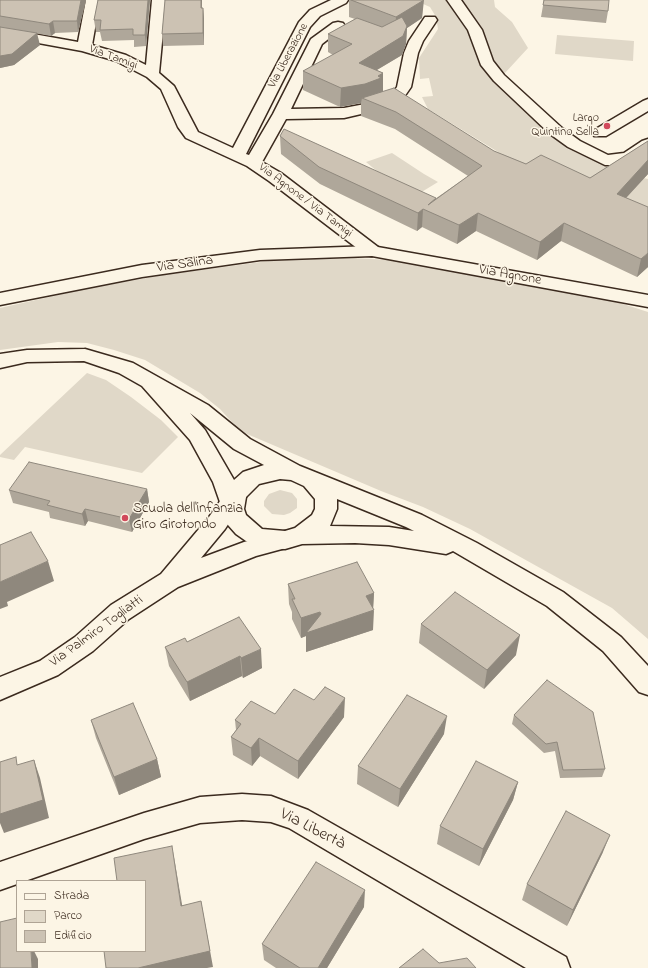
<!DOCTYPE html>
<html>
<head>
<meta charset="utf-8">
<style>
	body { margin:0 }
	#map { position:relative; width:648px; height:968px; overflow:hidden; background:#fcf5e5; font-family:"Indie Flower",sans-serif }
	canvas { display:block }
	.legend { position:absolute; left:16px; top:880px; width:130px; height:72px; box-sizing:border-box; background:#fcf5e5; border:1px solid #afa495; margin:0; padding:5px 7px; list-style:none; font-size:12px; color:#3b2a1e }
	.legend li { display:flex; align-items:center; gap:8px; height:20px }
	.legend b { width:20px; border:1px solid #afa495 }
</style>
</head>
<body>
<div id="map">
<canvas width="648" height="968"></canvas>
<ul class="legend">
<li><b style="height:5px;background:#fcf5e5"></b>Strada</li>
<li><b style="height:11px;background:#e0d8c8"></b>Parco</li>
<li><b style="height:11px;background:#ccc2b3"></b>Edificio</li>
</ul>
</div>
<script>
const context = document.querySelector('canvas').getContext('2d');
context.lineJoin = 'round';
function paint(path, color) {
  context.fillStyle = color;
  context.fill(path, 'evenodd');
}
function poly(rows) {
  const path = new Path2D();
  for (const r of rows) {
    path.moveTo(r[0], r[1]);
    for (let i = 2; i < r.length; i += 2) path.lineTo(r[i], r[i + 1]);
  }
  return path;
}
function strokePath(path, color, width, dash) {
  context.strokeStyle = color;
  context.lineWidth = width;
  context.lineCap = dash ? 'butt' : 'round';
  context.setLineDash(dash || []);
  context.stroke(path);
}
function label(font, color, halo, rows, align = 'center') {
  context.font = font + ' "Indie Flower",sans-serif';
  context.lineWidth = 3;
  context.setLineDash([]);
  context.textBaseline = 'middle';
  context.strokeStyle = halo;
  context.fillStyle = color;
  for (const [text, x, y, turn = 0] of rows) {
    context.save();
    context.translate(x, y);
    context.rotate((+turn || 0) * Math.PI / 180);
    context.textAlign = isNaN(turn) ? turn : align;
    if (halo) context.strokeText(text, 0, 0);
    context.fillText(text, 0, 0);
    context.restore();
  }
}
const green = poly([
	[414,0,450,0,469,26,482,65,553,132,566,148,622,173,648,179,648,214,503,155,428,109,422,97,433,96,429,78,420,79,419,58,438,29,436,17,430,7],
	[461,0,494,0,495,7,512,22,528,48,505,73,495,65,477,24],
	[557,35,634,41,633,61,555,54],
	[392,153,424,174,438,182,420,193,378,172,366,162],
	[354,258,390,260,620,303,648,312,648,639,612,608,470,529,423,507,381,491,240,431,220,409,200,393,145,360,114,350,87,343,58,342,0,350,0,308,85,289,163,275,276,260],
	[87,373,106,380,131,397,161,420,178,437,142,473,25,447,14,460,0,457,0,455],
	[280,490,292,493,297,499,297,508,290,513,284,515,272,514,264,506,264,501,269,494]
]);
const minor = poly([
	[86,0,100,0,92,45,126,55,146,65,152,0,166,0,159,73,174,86,198,132,233,148,299,22,310,10,331,0,348,0,346,3,320,16,310,27,246,154,249,155,273,114,311,39,333,23,338,22,343,23,345,26,322,44,291,109,344,108,365,104,392,94,397,87,404,53,409,41,425,17,435,17,437,20,423,41,418,53,411,87,402,100,374,111,344,118,286,119,262,162,281,173,378,247,381,251,378,255,372,256,366,255,269,181,247,166,186,138,178,127,161,89,147,77,116,61,82,51,0,36,0,28,78,42,86,0],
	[447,0,461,0,482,30,493,61,504,75,562,128,580,141,608,155,624,153,642,141,648,139,648,151,636,159,617,165,605,165,568,147,550,134,494,81,481,65,468,30,447,0],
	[648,99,648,111,606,136,594,136,592,133,594,130,643,101,648,99],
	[235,489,243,491,246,497,225,529,201,558,244,542,285,531,293,534,296,540,293,546,256,556,178,587,129,619,93,651,58,675,0,700,0,677,40,661,75,637,111,605,161,574,209,517,227,491,235,489],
	[242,794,271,796,308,810,566,957,570,968,526,968,289,828,271,822,242,820,200,823,144,839,25,881,17,881,17,884,0,890,0,862,144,813,200,797,242,794]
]);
const major = poly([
	[372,246,648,295,648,307,372,256,260,260,142,277,0,305,0,293,142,265,260,250,372,246],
	[85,349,133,363,208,405,250,439,300,466,422,515,477,543,563,592,621,637,648,666,648,695,639,692,603,651,547,606,453,551,446,554,389,545,355,543,302,544,285,549,267,548,246,541,236,534,228,525,213,482,190,440,142,386,119,373,84,361,27,362,0,368,0,354,27,350,85,349],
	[190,413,234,449,264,465,243,472,234,480,205,430,190,413],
	[280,479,291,480,304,486,315,499,315,509,312,515,295,528,285,531,262,529,246,515,244,509,246,497,259,484,280,479],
	[337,499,406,527,414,531,389,527,330,526,337,509,337,499]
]);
const wall = poly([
	[0,0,86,0,78,32,55,33,51,36,28,32,40,45,14,65,0,68],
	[98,0,150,0,146,46,134,47,134,40,102,41,100,32,96,32,94,20],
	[165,0,202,0,202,8,203,8,204,19,204,45,163,46,162,34],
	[349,0,423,0,422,18,407,28,406,44,402,55,377,70,383,73,383,92,494,151,526,164,590,178,648,141,648,174,626,198,648,267,637,277,561,241,537,260,476,231,457,244,422,227,417,231,320,184,281,154,280,136,435,199,468,176,395,129,361,116,361,103,340,107,303,90,303,71,333,55,328,52,328,34,355,19,349,17],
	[544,0,608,11,606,23,541,17],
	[147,489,149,502,132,532,88,521,85,526,50,518,49,512,13,503,9,490],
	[288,584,374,593,373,608,373,630,306,652,306,636,301,638,292,619,292,612,289,604],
	[239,617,262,668,243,678,242,676,190,701,169,666,165,647,187,642],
	[421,624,516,655,484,689,419,643],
	[275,714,344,717,298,779,260,756,252,766,233,755,231,737,236,730,235,720],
	[514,715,605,769,602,777,560,778,555,751,544,753,512,724],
	[91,720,157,759,161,777,119,795,96,738],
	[444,734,398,807,357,784,358,766],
	[518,782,513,800,479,866,437,844,440,826],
	[603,852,567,926,522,900,527,884],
	[364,907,327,968,276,968,264,960,262,944]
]);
const shadedWall = poly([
	[81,0,86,0,78,32,77,21],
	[148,0,150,0,146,46,145,35],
	[201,0,202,0,201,19],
	[424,0,422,18,407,28,406,44,402,55,358,81,359,63,395,35,396,17],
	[203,8,204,19,204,45,203,33],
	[53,21,55,33,51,36,49,24],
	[37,33,40,45,14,65,0,68,0,56],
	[383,73,383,92,362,98,361,103,340,107,341,88,378,76],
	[648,160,648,174,613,212,617,194],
	[423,209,422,227,417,231,418,213],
	[478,213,476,231,457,244,459,225],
	[564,223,561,241,537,260,540,242],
	[648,253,648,267,637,277,641,259],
	[147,489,149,502,132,532,129,519],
	[85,509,88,521,85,526,82,514],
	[48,561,54,581,7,602,8,606,0,609,0,582],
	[374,593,373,611,374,610,373,630,306,652,306,636,301,638,301,618,320,612,320,628,366,596],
	[520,635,516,655,484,689,487,670],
	[261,649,262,668,243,678,241,658],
	[240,656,242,676,190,701,187,682],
	[345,698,344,717,298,779,298,761],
	[447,716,444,734,398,807,400,789],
	[259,738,260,756,252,766,251,748],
	[157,759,161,777,119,795,114,777],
	[34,760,40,778,49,818,4,833,0,823,0,813],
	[518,782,513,800,479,866,483,849],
	[610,835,603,852,567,926,573,910],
	[172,846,175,863,185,922,181,906],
	[365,890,364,907,327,968,318,968],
	[201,901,213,967,207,968,138,968],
	[31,951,34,951,38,959,38,968,32,968]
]);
const building = poly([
	[0,0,81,0,77,21,53,21,49,24,0,16,0,0],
	[98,0,148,0,145,35,133,35,133,29,100,30,101,20,94,20,98,0],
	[165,0,201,0,201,8,203,8,203,33,162,34,165,0],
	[351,0,424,0,396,17,351,0],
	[544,0,609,0,608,11,543,5,544,0],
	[402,17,407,26,403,36,359,63,383,73,378,76,381,78,365,84,341,88,303,71,352,44,328,34,357,18,382,27,402,17],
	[0,27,37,33,12,54,0,56,0,27],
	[394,88,494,151,526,164,541,155,590,178,648,141,648,160,617,194,648,207,648,253,641,259,564,223,540,242,478,213,459,225,423,209,418,213,319,167,280,136,284,129,436,198,428,205,482,166,396,112,362,98,394,88],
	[29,462,147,489,129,519,85,509,82,514,47,505,50,501,9,490,29,462],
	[31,532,48,561,0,582,0,545,31,532],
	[357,562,374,593,366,596,374,610,306,633,321,614,320,612,301,618,292,599,295,599,288,584,357,562],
	[455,592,520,635,487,670,421,624,455,592],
	[239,617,261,649,241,658,240,656,187,682,165,647,185,638,187,642,239,617],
	[547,680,593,712,605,769,563,770,557,742,546,744,514,715,547,680],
	[325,687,345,698,298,761,259,738,251,748,231,737,241,724,235,720,251,701,275,714,294,689,314,700,325,687],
	[407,695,447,716,400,789,358,766,407,695],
	[133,703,157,759,114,777,91,720,133,703],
	[16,757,17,765,34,760,43,800,0,814,0,762,16,757],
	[476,761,518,782,483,849,440,826,476,761],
	[566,811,610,835,573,910,527,884,566,811],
	[172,846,181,906,201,901,210,951,138,968,106,968,104,951,145,951,145,881,117,881,114,858,172,846],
	[316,862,365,890,318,968,300,968,262,944,316,862],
	[17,918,17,951,31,951,32,968,0,968,0,922,17,918],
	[423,949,439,963,467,958,476,968,399,968,423,949]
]);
const markers = [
	[607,126,4,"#d1495b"],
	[125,518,4,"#d1495b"]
];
const farStreetnames = [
	["Via Liberazione",289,56,-62],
	["Via Tamigi",113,58,20],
	["Via Agnone / Via Tamigi",305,201,37]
];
const farPoinames = [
	["Largo",599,119],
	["Quintino Sella",599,133]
];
const streetNames = [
	["Via Salina",185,265,-8],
	["Via Agnone",510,276,10],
	["Via Palmiro Togliatti",97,632,-36]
];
const poiNames = [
	["Scuola dell'infanzia",133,510],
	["Giro Girotondo",133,526]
];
const nearStreetnames = [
	["Via Libertà",312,830,27]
];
paint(green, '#e0d8c8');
strokePath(minor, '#3b2a1e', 3);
strokePath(major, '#3b2a1e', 3);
paint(minor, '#fcf5e5');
paint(major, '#fcf5e5');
paint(wall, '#afa79a');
paint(shadedWall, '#8f887d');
paint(building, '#ccc2b3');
strokePath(building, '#8f887d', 1);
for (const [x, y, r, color] of markers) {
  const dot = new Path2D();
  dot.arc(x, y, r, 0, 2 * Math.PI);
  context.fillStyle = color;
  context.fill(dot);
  strokePath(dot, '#fcf5e5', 1.5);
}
label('12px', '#3b2a1e', '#fcf5e5', farStreetnames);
label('12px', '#3b2a1e', '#fcf5e5', farPoinames, 'right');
label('14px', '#3b2a1e', '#fcf5e5', streetNames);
label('14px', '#3b2a1e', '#fcf5e5', poiNames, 'left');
label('17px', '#3b2a1e', '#fcf5e5', nearStreetnames);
</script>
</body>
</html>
